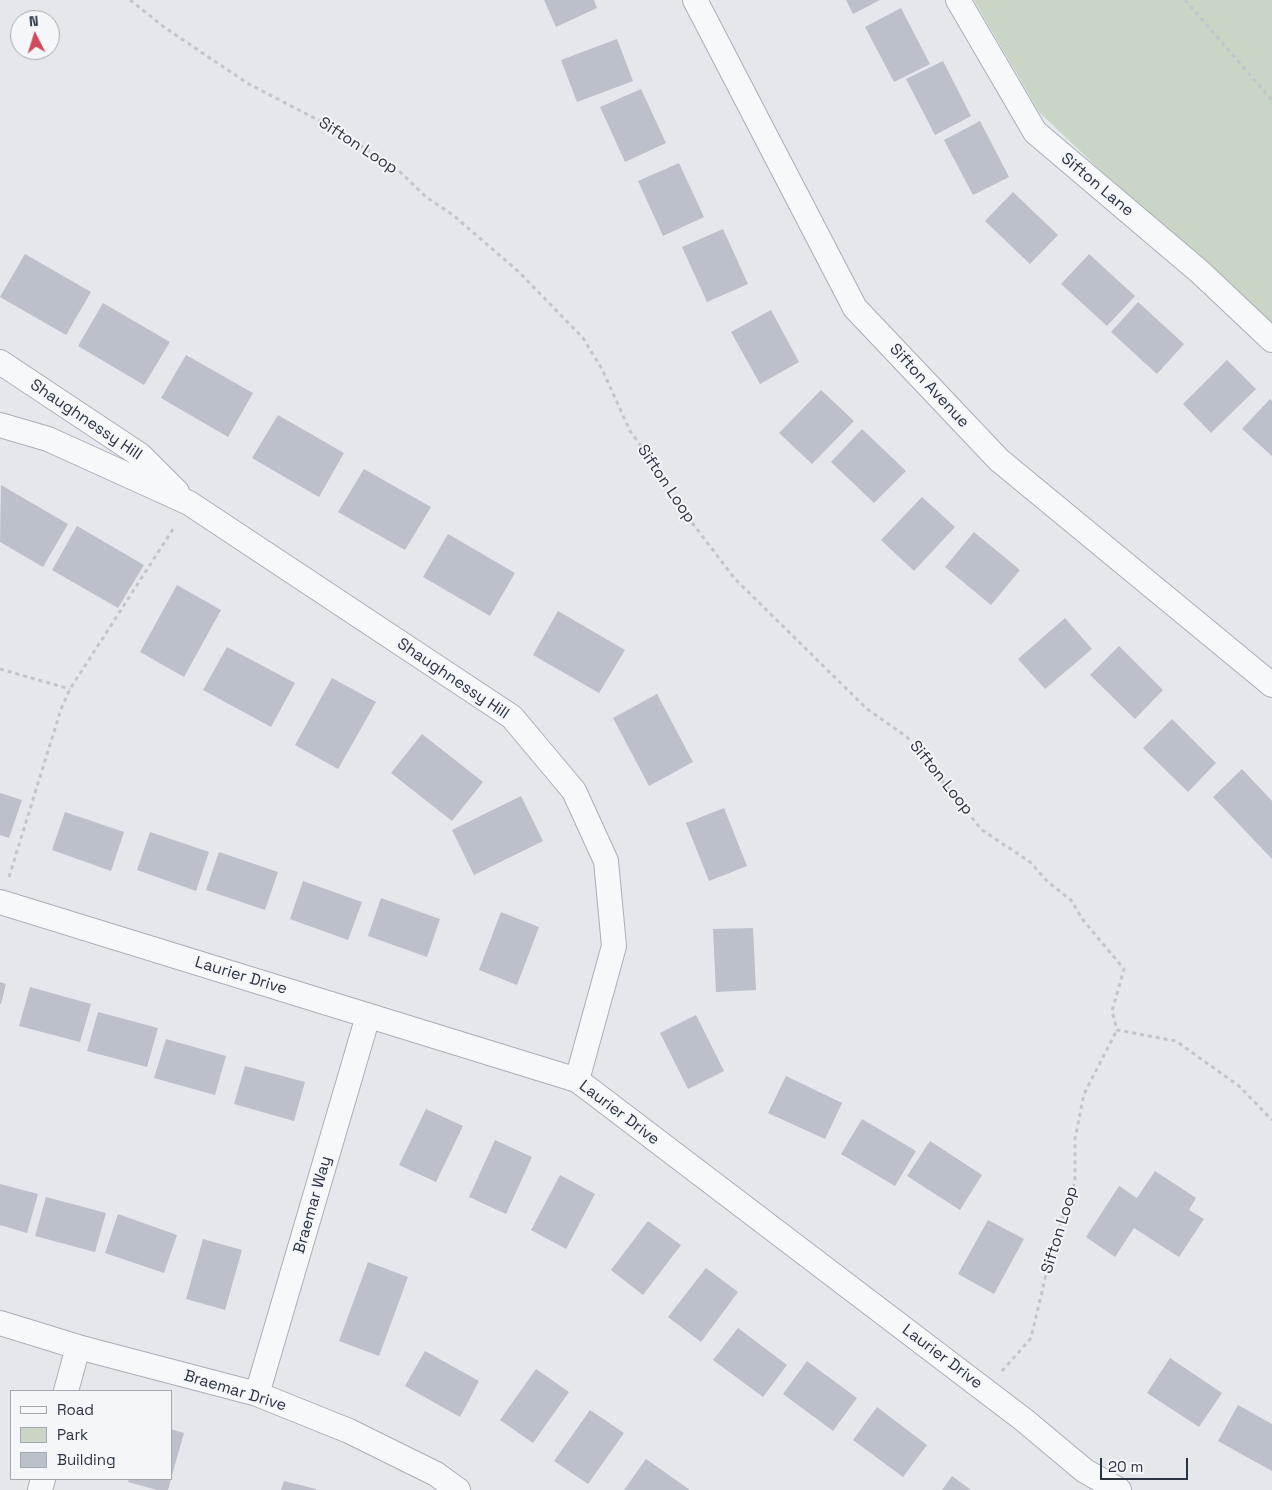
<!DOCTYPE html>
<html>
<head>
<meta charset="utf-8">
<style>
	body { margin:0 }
	#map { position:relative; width:1272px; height:1490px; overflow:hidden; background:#e4e7ec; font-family:"Space Grotesk",sans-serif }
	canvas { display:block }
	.legend { position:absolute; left:10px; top:1390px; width:162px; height:90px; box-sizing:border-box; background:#f4f6f9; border:1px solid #a4a8b1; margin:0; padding:6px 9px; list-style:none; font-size:15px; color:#2b3445 }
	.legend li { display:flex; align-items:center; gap:10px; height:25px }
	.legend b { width:25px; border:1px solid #a4a8b1 }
	.north { position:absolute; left:10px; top:10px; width:50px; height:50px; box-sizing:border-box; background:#f4f6f9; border:1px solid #a4a8b1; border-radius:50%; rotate:355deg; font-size:14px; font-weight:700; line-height:20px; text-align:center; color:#2b3445 }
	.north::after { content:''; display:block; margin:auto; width:18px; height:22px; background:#d1495b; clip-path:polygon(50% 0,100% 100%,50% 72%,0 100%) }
	.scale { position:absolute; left:1100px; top:1458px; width:88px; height:22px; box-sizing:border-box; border:2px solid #2b3445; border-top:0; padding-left:6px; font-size:15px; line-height:18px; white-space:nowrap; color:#2b3445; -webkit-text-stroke:4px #f4f6f9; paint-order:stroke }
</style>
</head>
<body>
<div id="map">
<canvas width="1272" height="1490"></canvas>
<ul class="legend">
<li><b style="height:6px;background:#f7f8fa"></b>Road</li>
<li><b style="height:14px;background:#c9d6c5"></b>Park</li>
<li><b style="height:14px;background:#bbc0ca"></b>Building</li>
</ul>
<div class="north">N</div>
<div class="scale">20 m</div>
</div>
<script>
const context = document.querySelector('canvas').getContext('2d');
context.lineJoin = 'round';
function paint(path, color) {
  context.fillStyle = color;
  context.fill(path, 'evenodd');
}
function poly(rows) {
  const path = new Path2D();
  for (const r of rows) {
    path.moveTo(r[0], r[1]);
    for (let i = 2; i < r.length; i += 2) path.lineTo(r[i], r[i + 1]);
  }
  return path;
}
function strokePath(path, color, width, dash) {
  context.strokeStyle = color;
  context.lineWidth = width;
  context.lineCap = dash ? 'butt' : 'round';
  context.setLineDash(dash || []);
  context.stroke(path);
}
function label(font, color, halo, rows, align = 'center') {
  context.font = font + ' "Space Grotesk",sans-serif';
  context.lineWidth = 4;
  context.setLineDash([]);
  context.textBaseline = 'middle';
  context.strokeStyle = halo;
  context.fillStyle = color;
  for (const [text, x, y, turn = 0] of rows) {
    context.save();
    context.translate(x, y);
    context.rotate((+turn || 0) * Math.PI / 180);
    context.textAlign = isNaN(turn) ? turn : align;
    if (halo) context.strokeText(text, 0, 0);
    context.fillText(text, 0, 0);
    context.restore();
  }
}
const green = poly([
	[974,0,1272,0,1272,333,1039,112]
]);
const building = poly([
	[544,0,594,0,597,8,556,27],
	[846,0,880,0,853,14],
	[901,8,930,64,894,82,865,27],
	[617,39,633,81,577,102,561,60],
	[943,61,971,116,935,135,906,79],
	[641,89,666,143,625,162,600,107],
	[980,121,1009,177,973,195,944,140],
	[679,163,704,217,663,236,638,181],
	[1013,192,1058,235,1030,264,985,221],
	[723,229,748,284,707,302,682,247],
	[25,254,91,292,66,335,0,297],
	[1089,254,1135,296,1107,326,1061,284],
	[1138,302,1184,344,1157,374,1111,332],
	[103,303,170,342,144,385,78,346],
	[771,310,799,362,760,384,731,332],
	[186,355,253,393,228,437,161,398],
	[1227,360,1256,389,1211,433,1183,404],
	[821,390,854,421,812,464,779,433],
	[1270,399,1272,401,1272,456,1242,429],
	[278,415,344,453,319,497,252,458],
	[862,429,906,471,874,503,831,462],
	[364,469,431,507,405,550,338,512],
	[1,485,68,524,43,567,0,542],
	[922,497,955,527,914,571,881,540],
	[77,526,144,565,118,608,52,570],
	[974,532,1020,570,991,605,945,567],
	[448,534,515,573,490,616,423,577],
	[177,585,221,610,184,677,140,652],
	[558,611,625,650,599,693,533,655],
	[1065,618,1092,649,1045,689,1018,659],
	[1119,646,1163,690,1135,719,1090,675],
	[227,647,295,683,271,727,203,690],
	[332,678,376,702,338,769,295,745],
	[657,694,693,762,649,786,613,718],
	[1172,719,1216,763,1188,792,1143,748],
	[422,734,483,782,452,821,391,773],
	[1242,769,1272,801,1272,859,1213,797],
	[0,793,22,800,9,838,0,835],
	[521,796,543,841,474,875,452,830],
	[724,808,747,866,709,881,686,823],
	[65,812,124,832,111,871,52,850],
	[150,832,209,852,196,891,137,870],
	[219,852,278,872,265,910,206,890],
	[303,881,362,902,348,940,290,919],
	[381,898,440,919,427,957,368,936],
	[501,912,539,927,517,985,479,970],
	[753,928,756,990,716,992,713,929],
	[0,982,6,984,1,1004,0,1004],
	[30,987,91,1004,80,1042,19,1026],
	[98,1012,158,1028,147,1067,87,1051],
	[696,1015,724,1071,688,1089,660,1033],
	[166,1039,226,1056,215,1095,154,1078],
	[245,1066,305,1082,294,1121,234,1104],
	[786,1076,842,1103,825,1139,768,1113],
	[426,1109,463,1126,436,1182,399,1165],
	[862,1119,916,1151,895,1186,841,1154],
	[495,1140,532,1157,506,1214,469,1197],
	[930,1141,982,1175,960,1210,907,1176],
	[1155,1171,1196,1198,1189,1210,1204,1219,1179,1257,1134,1228,1115,1257,1086,1237,1119,1186,1137,1198],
	[560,1175,595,1194,566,1249,531,1230],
	[0,1184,38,1194,27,1233,0,1225],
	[46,1197,106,1213,95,1252,35,1236],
	[118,1214,177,1235,164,1273,105,1253],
	[988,1220,1024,1239,994,1294,958,1274],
	[648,1221,681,1245,643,1295,611,1270],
	[203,1239,242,1250,225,1310,186,1299],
	[368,1262,408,1277,379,1356,339,1341],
	[706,1268,738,1292,701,1342,668,1317],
	[738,1328,787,1365,763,1397,713,1360],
	[425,1351,479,1381,460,1417,405,1386],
	[1170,1358,1222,1393,1199,1427,1147,1393],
	[807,1361,857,1398,833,1431,783,1394],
	[536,1369,569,1392,533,1443,500,1420],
	[1238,1405,1272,1424,1272,1471,1218,1441],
	[877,1407,927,1445,903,1477,853,1440],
	[590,1410,624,1433,588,1484,554,1461],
	[171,1429,184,1433,172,1475,171,1475],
	[646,1459,690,1490,624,1490],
	[952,1476,971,1490,942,1490],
	[129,1479,171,1479,168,1490,157,1490,128,1482],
	[284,1481,316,1489,316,1490,281,1490]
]);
const path = poly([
	[130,0,164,27,247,83,316,119,393,165,426,197,453,215,519,272,583,338,602,369,630,431,665,478,693,524,735,579,867,709,907,737,982,830,1030,862,1048,882,1071,900,1083,920,1124,969,1112,1011,1117,1030,1176,1041,1239,1086,1272,1120],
	[1185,0,1272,100],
	[0,669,70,689],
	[9,877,61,709,70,689,175,526],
	[1002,1371,1031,1338,1052,1249,1075,1182,1075,1139,1084,1094,1117,1030]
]);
const street = poly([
	[695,0,855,308,999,460,1272,685],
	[958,0,1035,132,1200,272,1272,340],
	[0,362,140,455,177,492],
	[0,425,48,439,189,503,512,717,574,791,606,861,614,946,577,1080],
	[0,902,577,1080,1024,1420,1085,1471,1119,1490],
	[0,1323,78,1347,257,1394,349,1431,436,1474,458,1490],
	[66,1391,78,1347],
	[257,1394,368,1016],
	[40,1490,43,1479]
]);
const streetNames = [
	["Sifton Loop",358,146,33],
	["Sifton Lane",1097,185,40],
	["Sifton Avenue",929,386,47],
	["Shaughnessy Hill",86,420,34],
	["Sifton Loop",666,484,56],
	["Shaughnessy Hill",453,679,34],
	["Sifton Loop",941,778,51],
	["Laurier Drive",241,976,17],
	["Laurier Drive",619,1113,37],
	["Braemar Way",313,1205,-74],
	["Sifton Loop",1060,1230,-73],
	["Laurier Drive",942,1357,37],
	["Braemar Drive",235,1391,17]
];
paint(green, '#c9d6c5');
paint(building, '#bbc0ca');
strokePath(street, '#a9aeb7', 26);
strokePath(path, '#c2c5cb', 3, [4, 4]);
strokePath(street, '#f7f8fa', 24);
label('16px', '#2b3445', '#f4f6f9', streetNames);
</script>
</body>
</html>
